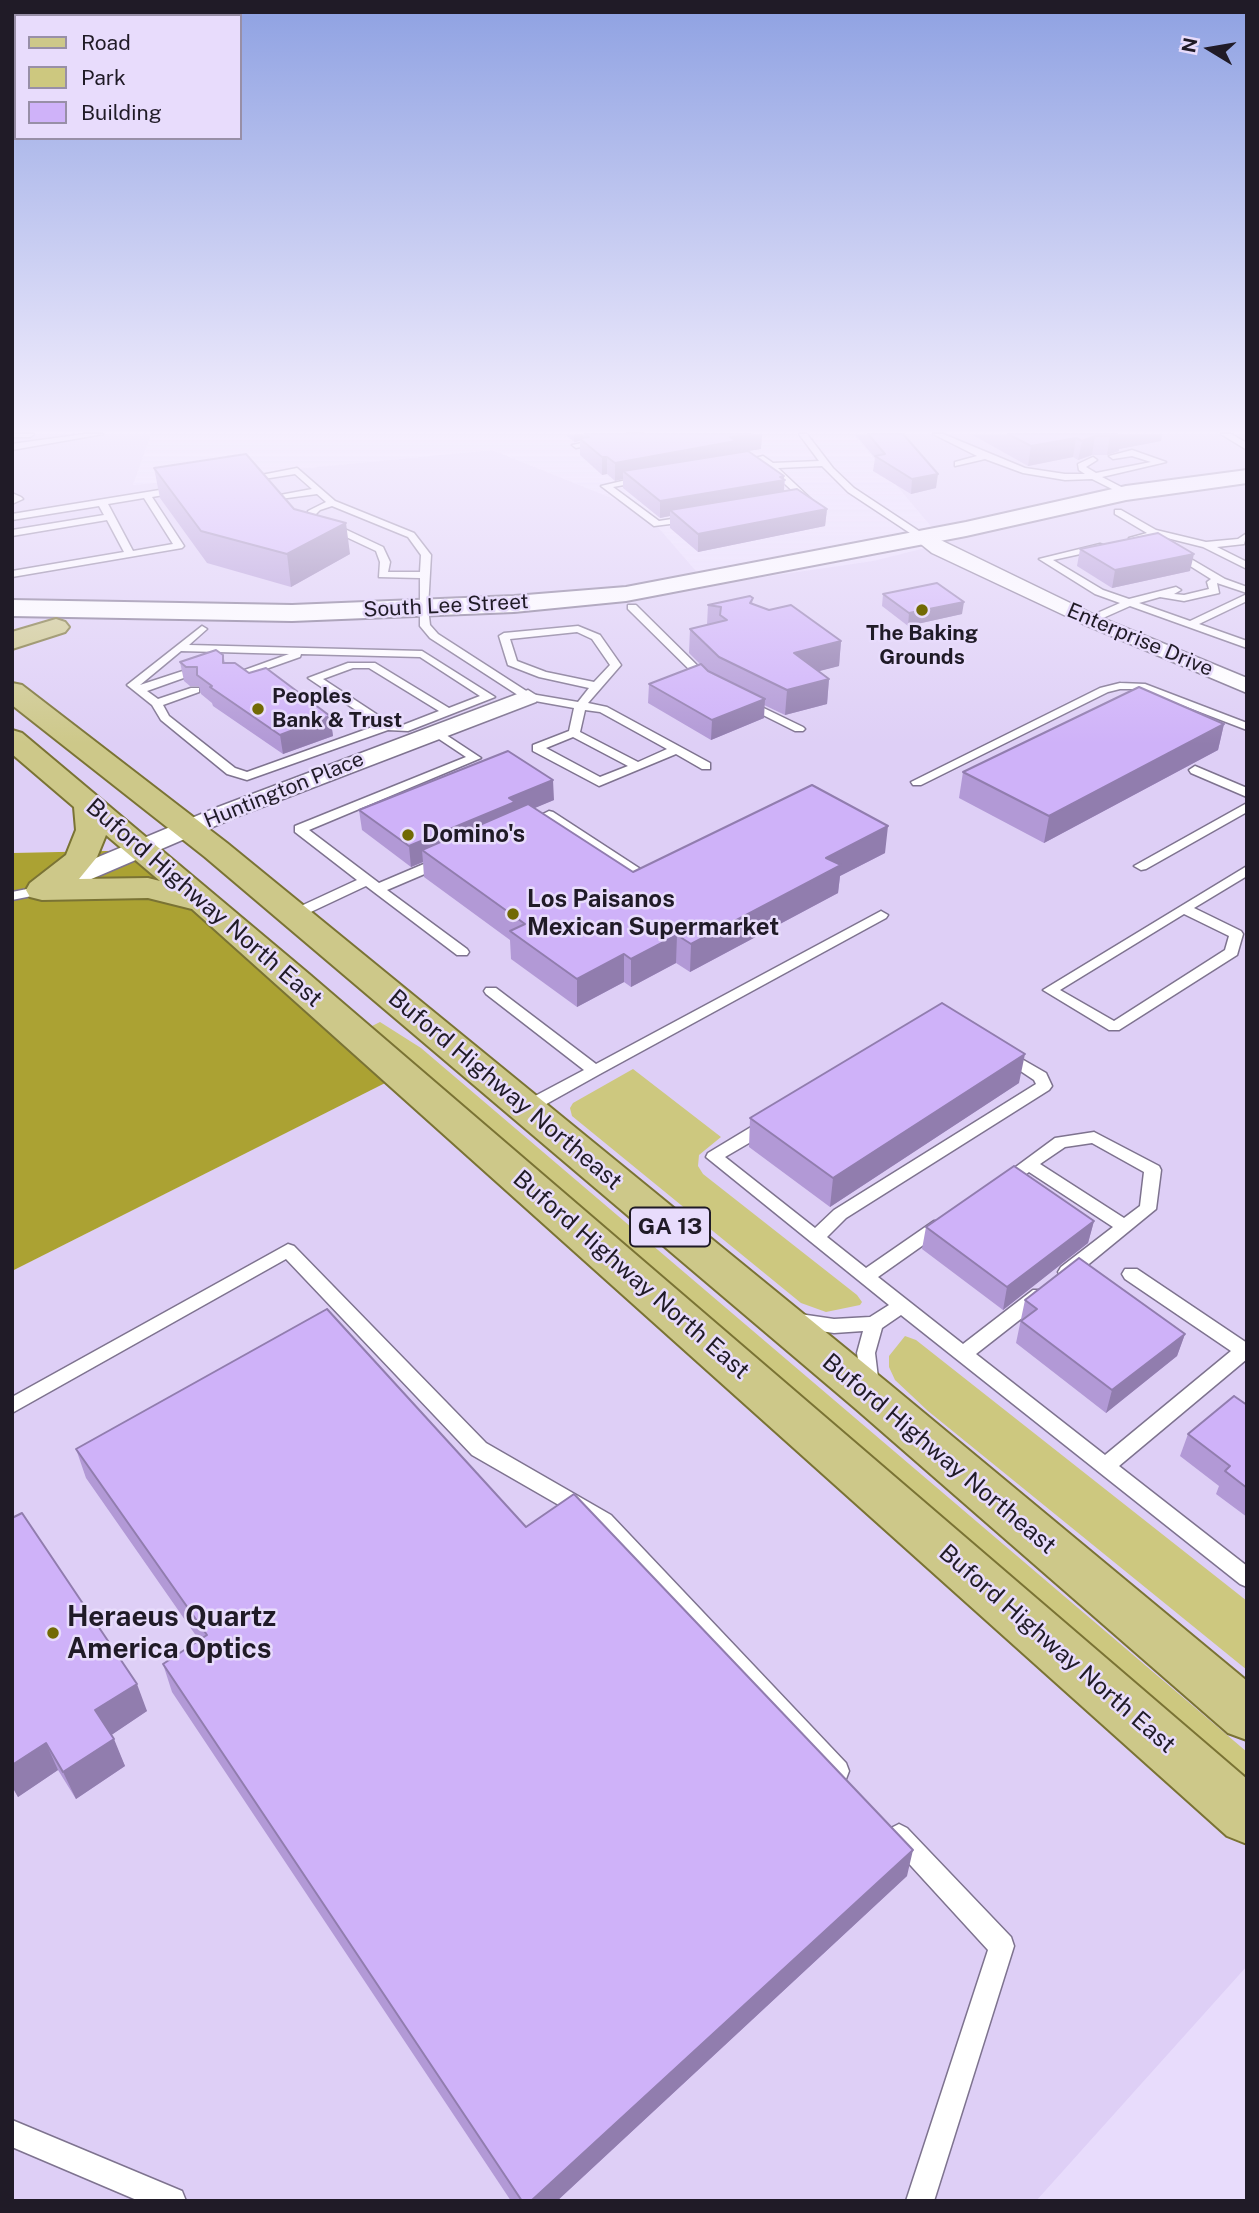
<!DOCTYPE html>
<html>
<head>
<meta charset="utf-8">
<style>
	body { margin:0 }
	#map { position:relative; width:1259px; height:2213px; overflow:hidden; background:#e8dcfc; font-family:"Public Sans",sans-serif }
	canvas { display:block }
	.frame { position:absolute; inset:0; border:14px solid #201b27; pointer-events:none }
	.legend { position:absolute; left:14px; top:14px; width:228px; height:126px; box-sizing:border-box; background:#e8dcfc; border:2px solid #988fa7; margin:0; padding:9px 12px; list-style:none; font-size:21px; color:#201b27 }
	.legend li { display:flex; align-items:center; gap:14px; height:35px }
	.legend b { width:35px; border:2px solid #988fa7 }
	.north { position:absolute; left:1175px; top:14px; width:70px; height:70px; -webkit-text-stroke:5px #e8dcfc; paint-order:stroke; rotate:281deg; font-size:19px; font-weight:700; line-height:28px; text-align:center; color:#201b27 }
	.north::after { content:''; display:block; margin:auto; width:24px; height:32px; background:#201b27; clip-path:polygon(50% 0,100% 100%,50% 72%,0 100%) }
</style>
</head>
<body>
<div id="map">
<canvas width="1259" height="2213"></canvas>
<div class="frame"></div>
<ul class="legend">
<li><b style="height:9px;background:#cdc889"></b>Road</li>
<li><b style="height:19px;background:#cdc87f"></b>Park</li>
<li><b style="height:19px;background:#cfb2f9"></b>Building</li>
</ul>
<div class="north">N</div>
</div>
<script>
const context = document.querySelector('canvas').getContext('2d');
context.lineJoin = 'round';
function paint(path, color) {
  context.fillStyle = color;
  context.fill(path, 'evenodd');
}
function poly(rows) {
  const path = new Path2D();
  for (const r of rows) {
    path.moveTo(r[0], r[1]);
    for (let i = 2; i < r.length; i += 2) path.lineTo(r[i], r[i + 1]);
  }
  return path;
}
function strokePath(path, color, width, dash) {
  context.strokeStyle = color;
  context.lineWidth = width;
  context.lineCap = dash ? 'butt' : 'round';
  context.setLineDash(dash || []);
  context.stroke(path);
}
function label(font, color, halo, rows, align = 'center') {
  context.font = font + ' "Public Sans",sans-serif';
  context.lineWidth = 5;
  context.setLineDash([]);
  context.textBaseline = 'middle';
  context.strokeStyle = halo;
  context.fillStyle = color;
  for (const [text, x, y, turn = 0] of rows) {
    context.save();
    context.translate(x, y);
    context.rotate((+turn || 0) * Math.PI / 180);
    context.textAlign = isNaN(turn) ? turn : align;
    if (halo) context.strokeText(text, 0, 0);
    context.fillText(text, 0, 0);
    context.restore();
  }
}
const built = poly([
	[12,434,151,434,133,485,492,450,644,511,708,585,873,561,945,543,853,434,1247,434,1247,1966,1036,2201,12,2201,12,1271,404,1073,153,850,12,853]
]);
const green = poly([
	[380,1022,421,1048,1247,1752,1247,1785,370,1027],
	[633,1069,721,1137,699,1155,698,1166,703,1174,857,1295,862,1302,860,1305,826,1312,801,1303,572,1116,570,1108,573,1103],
	[905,1336,916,1340,1247,1601,1247,1670,928,1411,895,1380,889,1367,889,1356]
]);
const forest = poly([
	[153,850,405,1073,12,1271,12,853]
]);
const service = poly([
	[12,434,34,434,30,437,12,437,12,434],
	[84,434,103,434,12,450,12,444,84,434],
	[627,434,644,434,576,448,572,445,627,434],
	[799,434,807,434,833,468,854,488,925,535,925,539,919,539,848,492,822,466,778,468,811,499,799,503,794,500,799,497,761,462,741,465,737,462,763,456,773,463,819,461,799,434],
	[933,434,943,434,1025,468,1065,474,1085,474,1079,470,1078,464,1093,457,1097,460,1086,467,1096,473,1151,462,1132,456,1113,459,1109,456,1132,450,1166,462,1102,477,1129,491,1129,495,1126,496,1092,479,1065,480,1023,473,985,459,955,466,955,462,977,456,933,434],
	[1221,434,1231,434,1247,443,1247,450,1221,434],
	[297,468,335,501,414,533,431,555,428,608,430,625,438,634,531,694,578,702,589,688,539,677,508,665,499,636,504,633,578,626,600,635,621,665,588,703,607,707,710,763,710,769,702,769,676,754,599,786,533,751,533,745,569,731,574,708,524,699,430,638,420,626,420,578,379,577,380,562,376,551,310,520,308,511,326,502,317,494,280,499,280,495,312,489,295,474,245,482,241,479,297,468],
	[332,506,408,537,421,555,420,572,388,572,390,562,383,547,317,516,316,514,320,510,332,506],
	[577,632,592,639,610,665,594,682,546,672,517,661,510,639,577,632],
	[585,710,600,712,667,749,638,762,580,732,585,710],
	[573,737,628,766,600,777,546,748,573,737],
	[643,476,647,479,646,481,613,487,659,521,691,516,694,517,694,521,654,526,601,486,643,476],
	[178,487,181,488,181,492,152,497,184,546,182,548,12,577,12,571,124,552,107,520,12,536,12,530,104,515,99,506,12,520,12,514,178,487],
	[144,498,173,544,133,551,108,504,144,498],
	[12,493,21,497,23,499,12,504,12,493],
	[1115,510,1121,510,1156,530,1206,542,1238,539,1247,533,1244,544,1217,547,1247,562,1247,569,1203,547,1155,535,1151,539,1129,542,1129,538,1147,533,1115,514,1115,510],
	[1100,544,1103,545,1103,549,1053,560,1103,590,1129,599,1176,587,1181,590,1174,594,1184,595,1209,589,1207,582,1211,579,1171,554,1169,552,1174,549,1225,579,1247,587,1247,593,1217,583,1219,593,1184,601,1160,597,1139,603,1190,621,1247,594,1247,601,1199,624,1247,641,1247,648,1130,606,1094,622,1086,622,1086,618,1120,603,1095,594,1039,559,1100,544],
	[628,605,636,605,711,679,711,683,703,683,628,609,628,605],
	[202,626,207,629,189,645,422,651,495,697,408,731,388,730,247,780,227,774,161,720,152,705,127,685,202,626],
	[181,651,289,654,228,676,226,678,232,681,300,657,301,654,420,657,480,696,449,708,375,663,348,663,308,678,378,725,247,772,235,768,169,716,163,705,199,692,199,688,191,688,158,699,147,691,206,670,206,666,198,666,140,685,181,651],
	[353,668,369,668,439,711,403,725,390,723,323,679,353,668],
	[1120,683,1145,684,1247,723,1247,730,1140,689,1120,689,1108,692,921,785,913,785,911,782,1100,688,1120,683],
	[745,699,803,727,805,729,803,731,795,731,741,704,741,700,745,699],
	[434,727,481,758,309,830,379,883,438,858,448,858,448,864,387,890,467,949,469,952,467,955,457,955,366,886,298,918,288,918,286,915,288,912,357,880,295,832,295,826,466,757,430,733,428,731,434,727],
	[1195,766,1247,788,1247,797,1191,773,1189,770,1195,766],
	[1247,803,1247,812,1146,869,1141,870,1134,866,1247,803],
	[549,811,553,812,642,870,635,874,630,873,548,820,527,829,521,825,549,811],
	[1247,866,1247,876,1194,908,1241,931,1243,934,1237,955,1119,1030,1109,1030,1043,990,1247,866],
	[1184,914,1229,936,1225,950,1114,1021,1060,990,1184,914],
	[42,886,47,887,47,893,12,900,12,892,42,886],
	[881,911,888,915,886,918,600,1074,532,1112,520,1112,518,1108,520,1104,584,1070,486,994,484,991,486,988,496,988,596,1064,881,911],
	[1006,1050,1046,1073,1052,1086,1049,1090,846,1218,827,1237,866,1268,934,1221,946,1221,949,1225,946,1229,878,1277,963,1344,1033,1290,1045,1290,1048,1295,1045,1300,976,1354,1105,1455,1231,1351,1125,1279,1122,1274,1125,1269,1137,1269,1247,1343,1247,1359,1119,1466,1247,1566,1247,1587,1240,1584,901,1315,882,1328,875,1353,879,1386,877,1391,870,1393,863,1391,857,1353,863,1331,834,1333,793,1327,787,1325,784,1320,787,1315,793,1313,834,1319,870,1317,889,1305,706,1157,708,1153,761,1121,773,1121,775,1125,773,1129,725,1157,815,1228,834,1210,1036,1084,1034,1080,1001,1058,998,1055,1001,1052,1006,1050],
	[1094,1132,1159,1166,1161,1170,1156,1209,1073,1277,1067,1278,1061,1277,1058,1272,1061,1267,1113,1227,1029,1172,1008,1187,1002,1189,994,1183,1055,1138,1094,1132],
	[1092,1143,1144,1172,1140,1206,1124,1218,1040,1164,1065,1147,1092,1143],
	[288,1244,294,1246,486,1443,611,1515,846,1763,849,1771,846,1779,838,1782,830,1779,597,1527,472,1455,286,1259,12,1413,12,1397,288,1244],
	[899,1824,907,1828,1011,1937,1014,1946,934,2201,906,2201,988,1950,891,1844,887,1836,891,1828,899,1824],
	[12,2120,182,2191,186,2201,139,2201,12,2147,12,2120]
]);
const minor = poly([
	[922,531,1097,616,1247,678,1247,693,1083,624,932,553,912,537,922,531],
	[528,690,539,697,536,702,236,817,54,895,45,897,36,895,32,889,36,883,218,807,528,690]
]);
const secondary = poly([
	[1247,470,1247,483,1126,500,966,536,626,601,514,612,292,621,12,616,12,600,292,605,514,596,626,587,966,522,1126,486,1247,470]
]);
const primary = poly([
	[56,619,65,622,69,627,65,632,12,649,12,632,56,619],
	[12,683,22,685,227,843,888,1383,1247,1681,1247,1740,1228,1733,856,1409,205,857,12,705,12,683],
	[12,730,22,733,309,974,1247,1779,1247,1844,1227,1836,192,909,148,898,42,900,30,897,26,890,30,883,66,855,76,830,74,807,12,754,12,730],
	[106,835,160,881,148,878,79,879,97,857,106,835]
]);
const wall = poly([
	[565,434,762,434,761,449,748,451,785,480,784,491,827,509,825,526,698,552,670,528,670,516,660,518,623,488,623,479,615,481,607,474,602,475,580,455,580,441,574,442],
	[855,434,903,434,936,488,911,494,873,471,875,458],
	[971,434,1162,434,1161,441,1119,449,1119,451,1107,455,1092,455,1078,460,1073,457,1028,466],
	[154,468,294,509,350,554,291,587,207,563,160,498],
	[1080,549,1190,571,1112,588,1077,566],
	[883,594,962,614,908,626,882,606],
	[753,598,752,604,841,641,839,666,818,671,829,679,827,704,785,715,764,705,764,718,711,740,648,703,649,684,700,664,689,653,690,629,707,625,708,605],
	[223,655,225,663,249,673,330,716,333,736,283,754,213,706,212,703,201,694,199,686,190,686,184,681,180,662],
	[1224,724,1218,750,1044,843,959,798,963,772],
	[554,800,534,808,633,872,885,853,840,876,838,893,690,972,676,963,631,987,624,982,577,1007,511,959,510,940,424,877,423,862,411,867,362,830,359,810],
	[1019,1083,830,1207,749,1147,750,1118],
	[1094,1221,1088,1243,1003,1310,922,1249,926,1227],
	[1025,1300,1185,1334,1177,1356,1106,1413,1016,1343],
	[1247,1405,1247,1517,1216,1494,1219,1486,1180,1456,1188,1434],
	[76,1449,526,1527,907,1876,557,2201,511,2201,172,1692,163,1664,199,1640,86,1478],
	[12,1518,147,1711,111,1735,125,1766,76,1799,58,1770,18,1797,12,1787]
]);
const shadedWall = poly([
	[574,434,583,434,583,440,579,438,580,441,574,442],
	[750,434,762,434,761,449,623,471,623,479,615,481,615,463,730,437],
	[1117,434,1162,434,1161,441,1119,449,1119,451,1107,455,1110,436],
	[1095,436,1092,455,1078,460,1082,441],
	[1076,438,1073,457,1028,466,1031,446],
	[602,457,607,457,607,474,602,475],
	[938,474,936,488,911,494,912,479],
	[784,476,784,497,670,510,670,516,660,518,660,501],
	[827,509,825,526,698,552,698,534],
	[346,523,350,554,291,587,287,554],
	[1194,554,1190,571,1112,588,1115,570],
	[964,602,962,614,908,626,909,613],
	[841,641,839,666,793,678,794,653],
	[829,679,827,704,785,715,787,690],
	[765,699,764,718,711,740,712,720],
	[330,716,333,736,283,754,280,735],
	[1224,724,1218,750,1044,843,1049,816],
	[553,780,554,800,516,816,422,850,423,862,411,867,409,846,509,798],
	[888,826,885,853,840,876,838,893,690,972,691,944,826,858],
	[677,935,676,963,631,987,631,959],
	[624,954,624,982,577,1007,577,979],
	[1025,1054,1019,1083,830,1207,833,1178],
	[1094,1221,1088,1243,1003,1310,1007,1287],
	[1185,1334,1177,1356,1106,1413,1112,1390],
	[137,1684,147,1711,107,1738,95,1710],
	[114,1739,125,1766,76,1799,63,1772],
	[46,1743,58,1770,18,1797,12,1786,12,1765],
	[913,1850,907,1876,557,2201,531,2201]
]);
const building = poly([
	[585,434,750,434,730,437,736,441,615,463,607,457,602,457,579,438,589,437,585,434],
	[868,434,903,434,938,474,912,479,875,456,885,454,868,434],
	[1008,434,1117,434,1110,436,1095,436,1082,441,1076,438,1031,446,1008,434],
	[748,451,784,476,780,477,785,480,660,501,623,471,748,451],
	[246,454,294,509,346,523,287,554,201,531,154,468,246,454],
	[797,489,827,509,698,534,670,510,797,489],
	[1158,533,1194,554,1115,570,1080,549,1158,533],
	[937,583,964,602,909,613,883,594,937,583],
	[750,596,753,598,750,603,769,610,791,605,841,641,794,653,829,679,787,690,719,657,690,629,727,620,720,615,721,607,708,605,750,596],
	[216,650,223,655,223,663,235,663,249,673,266,668,330,716,280,735,210,687,212,686,197,675,197,667,186,667,180,662,216,650],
	[701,664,708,671,765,699,712,720,649,684,701,664],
	[1139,687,1224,724,1049,816,963,772,1139,687],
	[508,751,553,780,509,798,515,802,409,846,359,810,508,751],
	[812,785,888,826,826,858,841,865,691,944,677,935,631,959,624,954,577,979,510,931,525,924,422,850,528,804,633,872,812,785],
	[942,1003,1025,1054,833,1178,750,1118,942,1003],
	[1014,1166,1094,1221,1007,1287,926,1227,1014,1166],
	[1079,1258,1185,1334,1112,1390,1021,1321,1037,1309,1025,1300,1079,1258],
	[327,1309,526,1527,574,1494,913,1850,531,2201,522,2201,163,1664,207,1635,76,1449,327,1309],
	[1234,1396,1247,1405,1247,1488,1225,1471,1230,1466,1188,1434,1234,1396],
	[22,1513,137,1684,95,1710,114,1739,63,1772,46,1743,12,1765,12,1518,22,1513]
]);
const markers = [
	[922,610,7,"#726a04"],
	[258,709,7,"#726a04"],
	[408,835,7,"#726a04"],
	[513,914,7,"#726a04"],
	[53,1633,7,"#726a04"]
];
const farStreetnames = [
	["South Lee Street",446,606,-3],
	["Enterprise Drive",1140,640,23],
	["Huntington Place",284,790,-22]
];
const farPoinames = [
	["The Baking",922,634],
	["Grounds",922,658],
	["Peoples",272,697,"left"],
	["Bank & Trust",272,721,"left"]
];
const shields = [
	[670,1227,80]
];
const shieldNames = [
	["GA 13",670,1227]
];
const poiNames = [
	["Domino's",422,835],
	["Los Paisanos",527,900],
	["Mexican Supermarket",527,928]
];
const streetNames = [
	["Buford Highway North East",204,903,41],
	["Buford Highway Northeast",505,1090,40],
	["Buford Highway North East",631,1275,41],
	["Buford Highway Northeast",939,1454,40],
	["Buford Highway North East",1057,1649,41]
];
const nearPoinames = [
	["Heraeus Quartz",67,1617],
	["America Optics",67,1649]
];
paint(built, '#decff6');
paint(green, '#cdc87f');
paint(forest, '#aba233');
strokePath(service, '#7e738f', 3);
strokePath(minor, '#7e738f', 3);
strokePath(secondary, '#7e738f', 4);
strokePath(primary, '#7a7334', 4);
paint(service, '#fff');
paint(minor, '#fff');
paint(secondary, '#fff');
paint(primary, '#cdc889');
paint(wall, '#b299d6');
paint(shadedWall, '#917dae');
paint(building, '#cfb2f9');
strokePath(building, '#917dae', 2);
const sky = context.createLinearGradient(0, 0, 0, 744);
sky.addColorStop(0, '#8ea1e2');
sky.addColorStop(0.58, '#f5effe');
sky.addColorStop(1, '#f5effe00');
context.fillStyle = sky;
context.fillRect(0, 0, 1259, 744);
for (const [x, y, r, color] of markers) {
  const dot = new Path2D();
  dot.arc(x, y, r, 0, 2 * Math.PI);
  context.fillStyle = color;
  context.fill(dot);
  strokePath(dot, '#e8dcfc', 2.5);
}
label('21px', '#201b27', '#e8dcfc', farStreetnames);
label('bold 21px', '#201b27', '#e8dcfc', farPoinames);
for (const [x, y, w] of shields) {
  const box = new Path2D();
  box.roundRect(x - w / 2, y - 19.5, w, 39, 5);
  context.fillStyle = '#e8dcfc';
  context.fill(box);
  strokePath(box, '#201b27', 2);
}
label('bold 23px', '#201b27', null, shieldNames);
label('bold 24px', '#201b27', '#e8dcfc', poiNames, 'left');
label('24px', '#201b27', '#e8dcfc', streetNames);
label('bold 28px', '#201b27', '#e8dcfc', nearPoinames, 'left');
</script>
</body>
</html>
